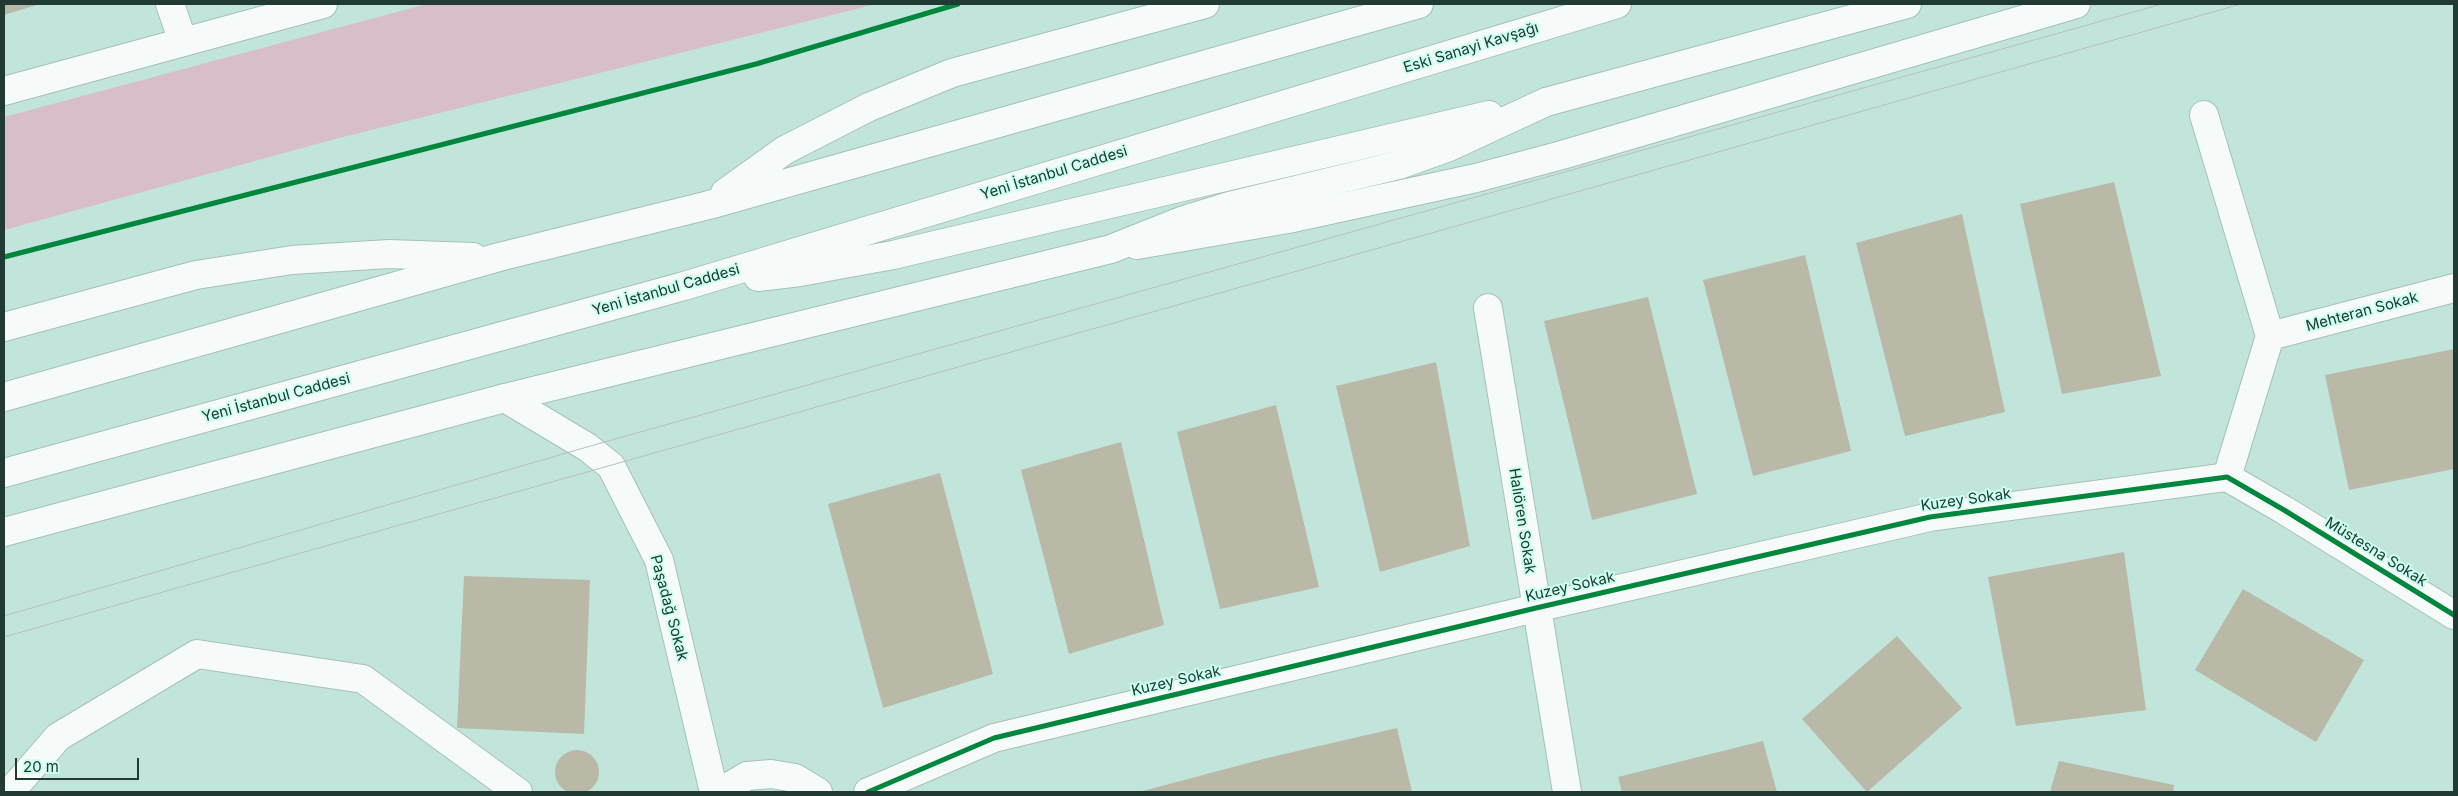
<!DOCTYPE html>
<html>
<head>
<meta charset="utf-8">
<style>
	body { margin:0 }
	#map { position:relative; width:2458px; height:796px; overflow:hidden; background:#c2e5db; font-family:Inter,sans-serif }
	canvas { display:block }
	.frame { position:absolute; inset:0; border:5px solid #213b34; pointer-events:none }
	.scale { position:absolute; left:15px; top:758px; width:124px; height:22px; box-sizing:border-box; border:2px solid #213b34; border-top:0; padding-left:6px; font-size:15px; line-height:18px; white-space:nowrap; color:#213b34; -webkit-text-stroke:4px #cbffef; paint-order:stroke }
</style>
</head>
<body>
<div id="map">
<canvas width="2458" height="796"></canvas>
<div class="frame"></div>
<div class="scale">20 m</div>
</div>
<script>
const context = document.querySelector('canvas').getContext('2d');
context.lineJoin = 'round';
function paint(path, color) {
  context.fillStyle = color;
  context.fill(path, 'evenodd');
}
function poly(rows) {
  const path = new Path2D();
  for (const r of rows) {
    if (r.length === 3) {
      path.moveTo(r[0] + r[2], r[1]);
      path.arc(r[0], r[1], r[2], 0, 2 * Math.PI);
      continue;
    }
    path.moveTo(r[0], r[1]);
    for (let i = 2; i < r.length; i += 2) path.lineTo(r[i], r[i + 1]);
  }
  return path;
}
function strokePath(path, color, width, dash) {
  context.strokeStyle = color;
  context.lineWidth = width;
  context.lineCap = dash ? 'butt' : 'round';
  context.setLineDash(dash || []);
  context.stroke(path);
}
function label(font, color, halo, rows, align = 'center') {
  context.font = font + ' Inter,sans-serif';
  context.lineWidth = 4;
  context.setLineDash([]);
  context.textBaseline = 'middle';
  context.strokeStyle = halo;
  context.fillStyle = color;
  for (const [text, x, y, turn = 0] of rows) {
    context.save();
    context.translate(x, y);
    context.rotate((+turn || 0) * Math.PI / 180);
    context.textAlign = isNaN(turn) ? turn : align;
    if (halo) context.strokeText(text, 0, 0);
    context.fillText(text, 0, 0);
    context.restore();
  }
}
const green = poly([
	[427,4,876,4,335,139,4,230,4,117]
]);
const building = poly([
	[4,4,40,4,4,15],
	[2114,182,2161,376,2062,394,2020,204],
	[1962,214,2005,412,1905,436,1856,243],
	[1805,255,1851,451,1753,476,1703,280],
	[1648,297,1697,494,1592,520,1544,321],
	[2454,349,2454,469,2349,490,2325,375],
	[1436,362,1470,546,1380,572,1336,386],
	[1276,405,1319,587,1220,609,1177,432],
	[1121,442,1164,625,1069,654,1021,470],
	[940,473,993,674,883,708,828,504],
	[2124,552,2146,710,2016,726,1988,577],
	[464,576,590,580,584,734,457,728],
	[2243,589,2364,660,2316,742,2195,670],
	[1897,636,1962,708,1867,792,1802,719],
	[1397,728,1412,792,1139,792,1267,758],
	[1763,741,1777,792,1622,792,1618,777],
	[577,772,22],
	[2059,761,2174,785,2173,792,2050,792]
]);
const minor = poly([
	[170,4,183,42],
	[4,91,323,4],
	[2204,115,2270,336,2227,477],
	[1488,308,1567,792],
	[2270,336,2454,288],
	[505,398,587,447,611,466,659,560,714,792],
	[10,792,58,737,197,654,363,679,518,792]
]);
const tertiary = poly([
	[720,792,747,776,771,774,795,778,818,792],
	[868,792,994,738,1536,608,1930,517,2227,477,2284,510,2454,615]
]);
const primary = poly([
	[1546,102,1907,4],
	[1137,245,1288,219,1476,178,1562,155,2076,4]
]);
const trunk = poly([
	[725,193,785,150,869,107,952,73,1205,4],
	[758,277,800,272,893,255,1489,115],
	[4,327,196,275,292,260,389,254,473,257],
	[4,397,499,257,709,205,1419,4],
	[4,473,684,286,1617,4],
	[4,532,505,398,1111,249,1184,220,1229,206,1399,165,1449,147,1546,102]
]);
const tram = poly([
	[4,616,587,447,2162,4],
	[4,637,2241,4]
]);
const cycleway = poly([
	[4,257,756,64,958,4],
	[868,792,994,738,1536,608,1930,517,2227,477,2284,510,2454,615]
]);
const streetNames = [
	["Eski Sanayi Kavşağı",1471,48,-17],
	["Yeni İstanbul Caddesi",1054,173,-17],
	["Yeni İstanbul Caddesi",666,290,-16],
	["Mehteran Sokak",2362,312,-15],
	["Yeni İstanbul Caddesi",276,398,-15],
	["Kuzey Sokak",1966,500,-8],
	["Halıören Sokak",1522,521,81],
	["Müstesna Sokak",2376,552,32],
	["Kuzey Sokak",1570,587,-13],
	["Paşadağ Sokak",669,608,75],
	["Kuzey Sokak",1176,681,-13]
];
paint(green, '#d7beca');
paint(building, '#bab8a7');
strokePath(minor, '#a5c0b9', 30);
strokePath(tertiary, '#a5c0b9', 30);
strokePath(primary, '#a5c0b9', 30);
strokePath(trunk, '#a5c0b9', 30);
strokePath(minor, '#f6fbfa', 28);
strokePath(tertiary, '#f6fbfa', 28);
strokePath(primary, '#f6fbfa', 28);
strokePath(trunk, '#f6fbfa', 28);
strokePath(tram, '#b7c0be', 1);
strokePath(cycleway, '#00873e', 5);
label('15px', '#213b34', '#cbffef', streetNames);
</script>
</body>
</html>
